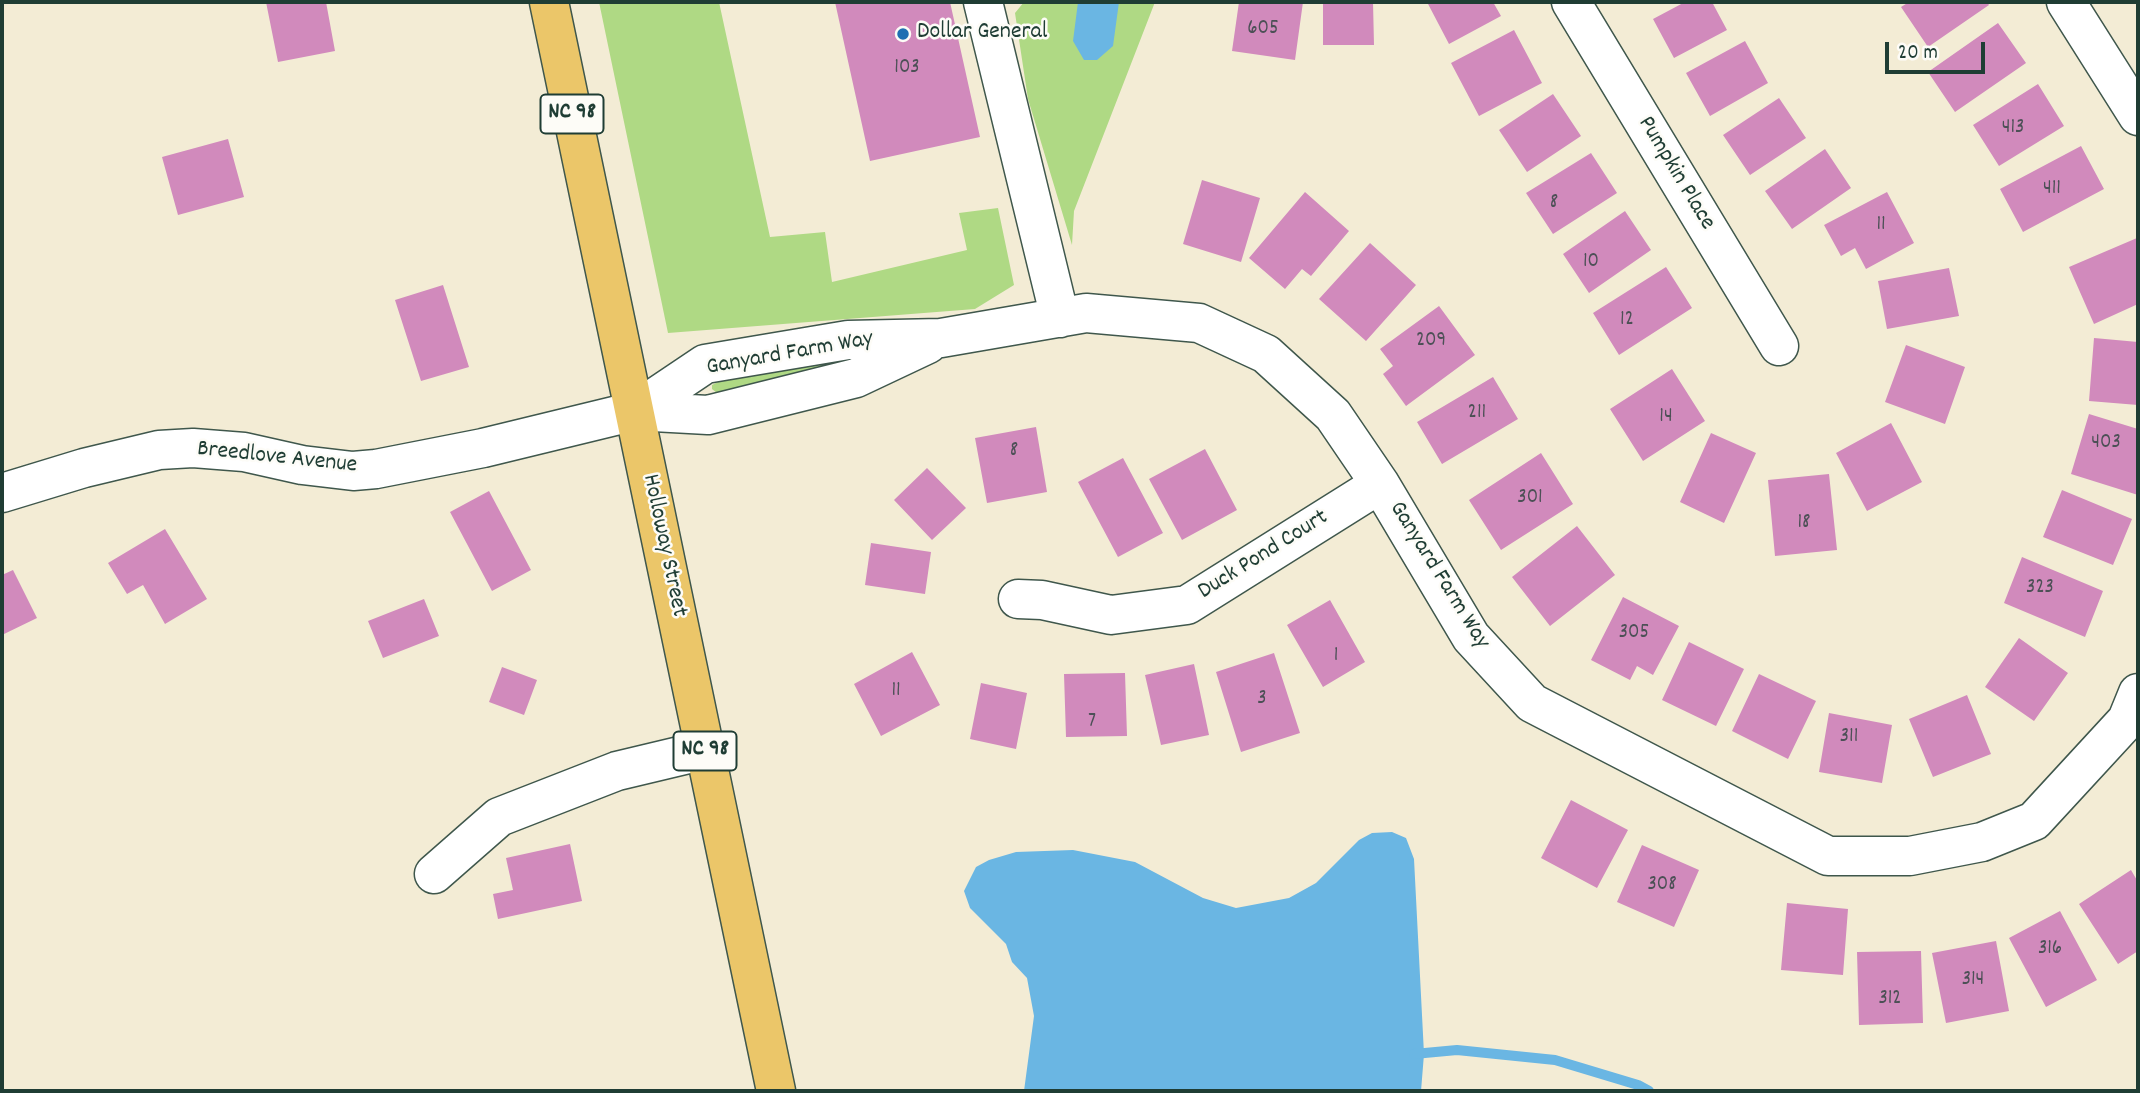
<!DOCTYPE html>
<html>
<head>
<meta charset="utf-8">
<style>
	body { margin:0 }
	#map { position:relative; width:2140px; height:1093px; overflow:hidden; background:#f3ecd5; font-family:Dekko,sans-serif }
	canvas { display:block }
	.frame { position:absolute; inset:0; border:4px solid #1f3d34; pointer-events:none }
	.scale { position:absolute; left:1885px; top:42px; width:100px; height:32px; box-sizing:border-box; border:4px solid #1f3d34; border-top:0; padding-left:9px; font-size:21px; line-height:24px; white-space:nowrap; color:#1f3d34; -webkit-text-stroke:5px #fdfcf7; paint-order:stroke }
</style>
</head>
<body>
<div id="map">
<canvas width="2140" height="1093"></canvas>
<div class="frame"></div>
<div class="scale">20 m</div>
</div>
<script>
const context = document.querySelector('canvas').getContext('2d');
context.lineJoin = 'round';
function paint(path, color) {
  context.fillStyle = color;
  context.fill(path, 'evenodd');
}
function poly(rows) {
  const path = new Path2D();
  for (const r of rows) {
    path.moveTo(r[0], r[1]);
    for (let i = 2; i < r.length; i += 2) path.lineTo(r[i], r[i + 1]);
  }
  return path;
}
function strokePath(path, color, width, dash) {
  context.strokeStyle = color;
  context.lineWidth = width;
  context.lineCap = dash ? 'butt' : 'round';
  context.setLineDash(dash || []);
  context.stroke(path);
}
function label(font, color, halo, rows, align = 'center') {
  context.font = font + ' Dekko,sans-serif';
  context.lineWidth = 5;
  context.setLineDash([]);
  context.textBaseline = 'middle';
  context.strokeStyle = halo;
  context.fillStyle = color;
  for (const [text, x, y, turn = 0] of rows) {
    context.save();
    context.translate(x, y);
    context.rotate((+turn || 0) * Math.PI / 180);
    context.textAlign = isNaN(turn) ? turn : align;
    if (halo) context.strokeText(text, 0, 0);
    context.fillText(text, 0, 0);
    context.restore();
  }
}
const green = poly([
	[599,2,719,2,770,237,825,232,832,282,967,250,959,213,998,208,1014,285,975,309,668,333],
	[1024,2,1155,2,1074,211,1072,245,1028,99,1015,13],
	[915,341,917,343,717,393,712,389,712,385,718,382]
]);
const water = poly([
	[1078,2,1119,2,1113,46,1097,60,1084,60,1073,41],
	[1392,832,1406,838,1414,859,1424,1054,1421,1091,1024,1091,1034,1016,1027,978,1012,962,1006,944,970,908,964,891,976,867,989,860,1016,852,1073,850,1135,862,1203,898,1236,908,1289,898,1316,883,1359,840,1372,833]
]);
const stream = poly([
	[1414,1054,1457,1050,1555,1060,1638,1085,1649,1091]
]);
const building = poly([
	[266,2,326,2,335,51,278,62],
	[835,2,950,2,980,137,870,161],
	[1239,2,1303,2,1295,60,1232,51],
	[1323,2,1373,2,1374,45,1323,45],
	[1427,2,1493,2,1501,16,1449,44],
	[1685,2,1712,2,1727,30,1674,58,1653,19],
	[1909,2,1987,2,1989,5,1928,47,1901,7],
	[1998,23,2026,63,1955,112,1928,72],
	[1514,30,1542,83,1479,116,1451,63],
	[1745,41,1768,83,1710,116,1686,73],
	[2038,84,2064,126,1999,166,1973,125],
	[1553,94,1581,136,1527,172,1499,130],
	[1779,98,1806,138,1750,175,1723,135],
	[228,139,244,197,178,215,162,157],
	[2081,146,2104,189,2023,232,2000,189],
	[1825,149,1851,188,1792,229,1765,191],
	[1591,153,1617,193,1553,234,1526,193],
	[1202,180,1260,198,1241,262,1183,244],
	[1305,192,1349,231,1311,276,1302,269,1285,289,1249,258],
	[1887,192,1914,243,1866,269,1855,248,1841,256,1824,225],
	[1625,211,1651,250,1589,293,1563,254],
	[2137,238,2138,304,2094,324,2069,267],
	[1370,243,1416,285,1366,341,1319,299],
	[1666,267,1692,308,1619,355,1593,313],
	[1949,268,1959,316,1887,329,1878,281],
	[443,285,469,367,421,381,395,300],
	[1439,306,1475,355,1406,406,1383,374,1393,366,1380,349],
	[2094,338,2138,342,2138,405,2089,401],
	[1906,345,1965,367,1945,424,1885,402],
	[1672,369,1705,421,1643,461,1610,409],
	[1493,377,1518,419,1442,464,1417,422],
	[2089,414,2138,429,2138,495,2071,474],
	[1891,423,1922,482,1867,511,1836,453],
	[1036,427,1047,492,987,503,975,438],
	[1711,433,1756,453,1724,523,1680,502],
	[1205,449,1237,510,1182,540,1149,479],
	[1541,453,1573,504,1501,550,1469,500],
	[1123,458,1163,533,1118,557,1078,482],
	[927,468,966,508,932,540,894,500],
	[1829,474,1837,550,1775,556,1768,480],
	[2062,490,2132,519,2113,565,2043,537],
	[489,491,531,570,492,591,450,512],
	[1577,526,1615,575,1550,626,1512,577],
	[165,529,207,599,165,624,143,585,127,594,108,563],
	[871,543,931,552,925,594,865,585],
	[2022,557,2103,591,2085,637,2004,603],
	[13,570,37,618,2,635,2,575],
	[1623,597,1679,626,1653,675,1637,666,1630,680,1591,660],
	[424,599,439,636,383,658,368,621],
	[1330,600,1365,662,1323,687,1287,625],
	[2019,638,2068,673,2034,721,1985,687],
	[1689,642,1744,669,1716,726,1662,700],
	[912,652,940,705,881,736,854,684],
	[1274,653,1300,733,1241,752,1216,672],
	[1194,664,1209,735,1161,745,1145,675],
	[502,667,537,680,524,715,489,702],
	[1125,673,1127,736,1066,737,1064,674],
	[1759,674,1816,701,1788,759,1732,731],
	[981,683,1027,693,1016,749,970,739],
	[1967,695,1991,754,1933,777,1909,719],
	[1829,713,1892,725,1882,783,1819,772],
	[1571,800,1628,830,1597,888,1541,858],
	[570,844,582,901,498,919,493,894,513,890,506,858],
	[1642,845,1699,870,1674,927,1617,902],
	[2131,870,2138,882,2138,951,2118,964,2079,904],
	[1787,903,1848,909,1843,975,1781,970],
	[2060,911,2097,980,2046,1007,2009,938],
	[1996,941,2009,1011,1946,1023,1932,953],
	[1921,951,1923,1023,1859,1025,1857,952]
]);
const minor = poly([
	[983,2,1060,318],
	[1571,2,1779,346],
	[2066,2,2138,116],
	[635,411,705,364,848,340,941,338,1086,313,1199,323,1266,354,1333,415,1380,484,1471,637,1532,703,1828,856,1910,856,1982,842,2034,821,2127,720,2138,693],
	[2,493,84,468,159,450,193,448,244,452,302,465,353,471,376,469,483,448,635,411,708,415,856,378,928,344],
	[1018,599,1042,600,1111,615,1187,605,1380,484],
	[434,874,499,817,617,771,705,750]
]);
const highway = poly([
	[549,2,776,1091]
]);
const markers = [
	[903,34,7,"#1f6fb2"]
];
const numberNames = [
	["605",1263,30],
	["103",907,69],
	["413",2013,129],
	["411",2052,190],
	["8",1554,204],
	["11",1881,226],
	["10",1591,263],
	["12",1627,321],
	["209",1431,342],
	["211",1477,414],
	["14",1666,418],
	["403",2106,444],
	["8",1014,452],
	["301",1530,499],
	["18",1804,524],
	["323",2040,589],
	["305",1634,634],
	["1",1336,657],
	["11",896,692],
	["3",1262,700],
	["7",1092,723],
	["311",1849,738],
	["308",1662,886],
	["316",2050,950],
	["314",1973,981],
	["312",1890,1000]
];
const shields = [
	[572,114,63],
	[705,751,63]
];
const shieldNames = [
	["NC 98",572,114],
	["NC 98",705,751]
];
const poiNames = [
	["Dollar General",917,34]
];
const streetNames = [
	["Pumpkin Place",1675,174,59],
	["Ganyard Farm Way",790,355,-10],
	["Breedlove Avenue",277,459,6],
	["Holloway Street",663,546,78],
	["Duck Pond Court",1264,556,-32],
	["Ganyard Farm Way",1438,576,58]
];
paint(green, '#afd984');
paint(water, '#6ab6e3');
strokePath(stream, '#6ab6e3', 10);
paint(building, '#d18abc');
strokePath(minor, '#3f574c', 41);
strokePath(highway, '#3f574c', 41);
strokePath(minor, '#fff', 38);
strokePath(highway, '#ebc669', 38);
for (const [x, y, r, color] of markers) {
  const dot = new Path2D();
  dot.arc(x, y, r, 0, 2 * Math.PI);
  context.fillStyle = color;
  context.fill(dot);
  strokePath(dot, '#fdfcf7', 2.5);
}
label('21px', '#4c5056', null, numberNames);
for (const [x, y, w] of shields) {
  const box = new Path2D();
  box.roundRect(x - w / 2, y - 19.5, w, 39, 5);
  context.fillStyle = '#fdfcf7';
  context.fill(box);
  strokePath(box, '#1f3d34', 2);
}
label('bold 23px', '#1f3d34', null, shieldNames);
label('24px', '#1f3d34', '#fdfcf7', poiNames, 'left');
label('24px', '#1f3d34', '#fdfcf7', streetNames);
</script>
</body>
</html>
